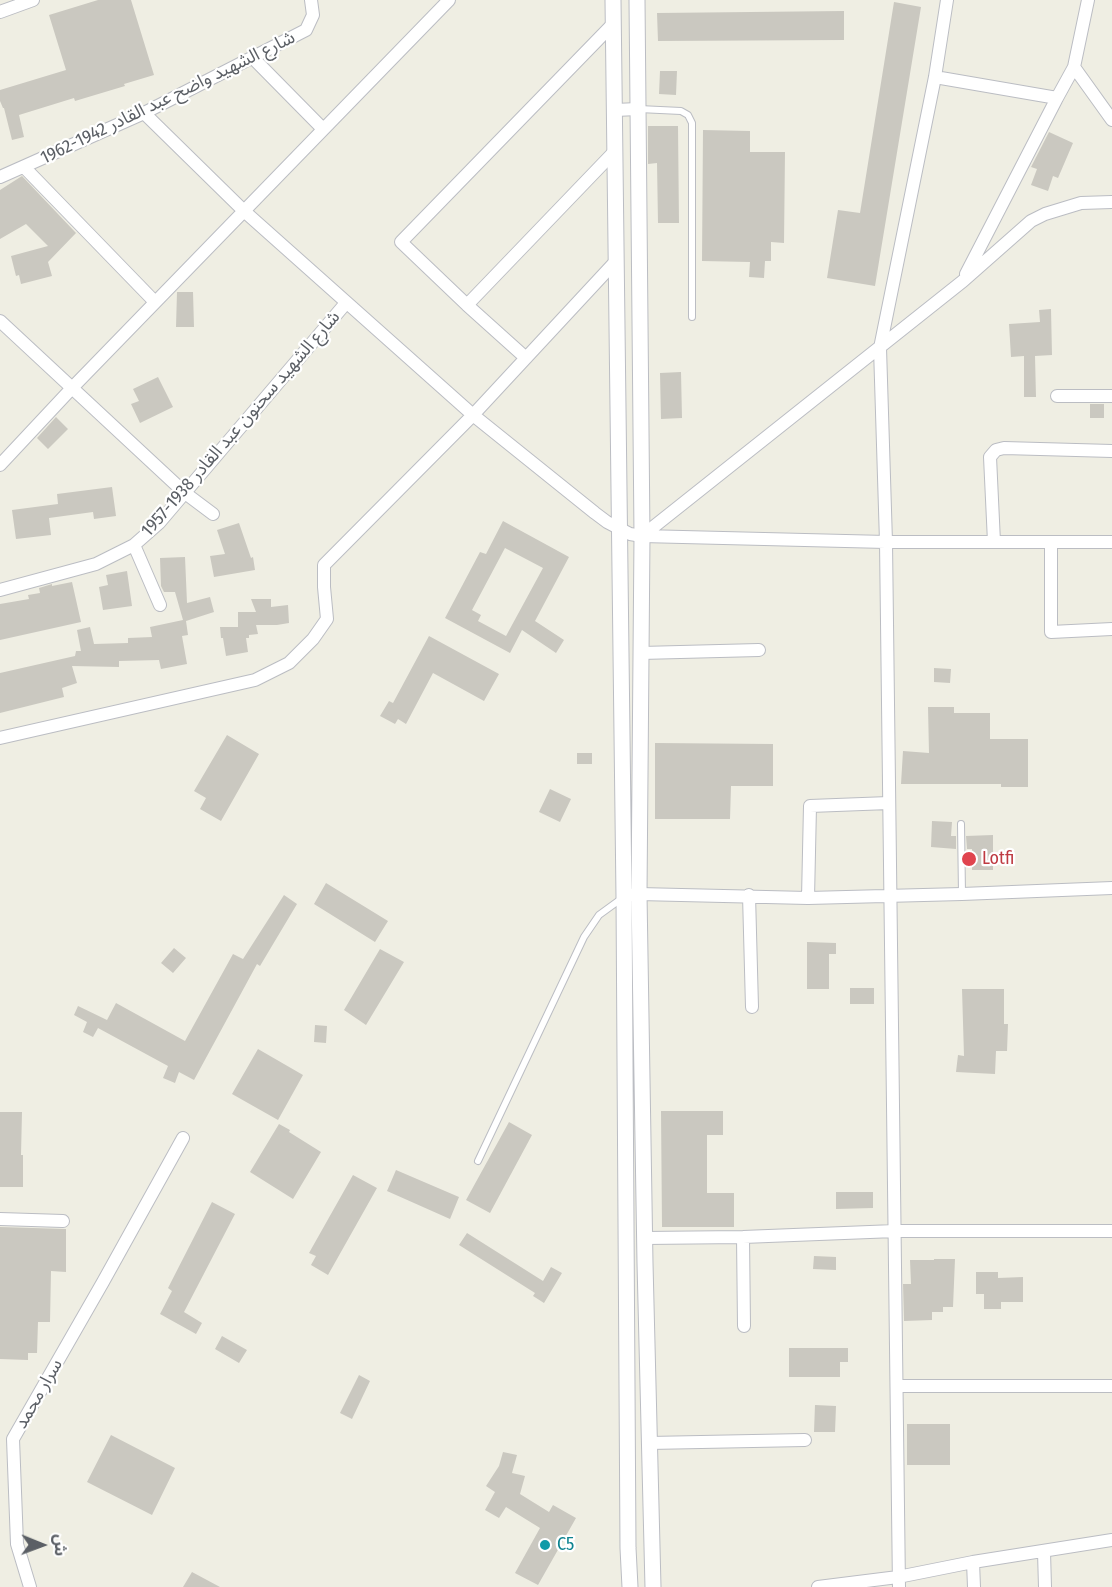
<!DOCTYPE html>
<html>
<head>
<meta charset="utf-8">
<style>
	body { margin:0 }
	#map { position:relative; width:1112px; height:1587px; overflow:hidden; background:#efeee3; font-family:"Fira Sans Condensed","Noto Sans Arabic",sans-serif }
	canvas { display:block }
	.north { position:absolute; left:12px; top:1515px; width:60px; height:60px; -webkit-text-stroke:4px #fff; paint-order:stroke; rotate:91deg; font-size:16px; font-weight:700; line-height:24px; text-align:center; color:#5b5f65 }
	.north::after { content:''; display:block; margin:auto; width:21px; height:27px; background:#5b5f65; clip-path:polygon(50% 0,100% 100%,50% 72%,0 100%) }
</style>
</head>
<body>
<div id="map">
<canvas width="1112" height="1587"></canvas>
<div class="north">ش</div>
</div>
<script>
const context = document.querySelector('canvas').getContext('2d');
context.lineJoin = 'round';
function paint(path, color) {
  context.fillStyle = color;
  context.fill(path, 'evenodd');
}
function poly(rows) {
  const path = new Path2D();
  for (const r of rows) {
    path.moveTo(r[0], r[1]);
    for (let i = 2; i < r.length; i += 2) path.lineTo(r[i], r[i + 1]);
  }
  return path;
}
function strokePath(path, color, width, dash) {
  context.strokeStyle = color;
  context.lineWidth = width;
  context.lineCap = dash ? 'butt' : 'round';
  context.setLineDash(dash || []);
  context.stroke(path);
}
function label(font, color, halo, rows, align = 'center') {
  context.font = font + ' "Fira Sans Condensed","Noto Sans Arabic",sans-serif';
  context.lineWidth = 4.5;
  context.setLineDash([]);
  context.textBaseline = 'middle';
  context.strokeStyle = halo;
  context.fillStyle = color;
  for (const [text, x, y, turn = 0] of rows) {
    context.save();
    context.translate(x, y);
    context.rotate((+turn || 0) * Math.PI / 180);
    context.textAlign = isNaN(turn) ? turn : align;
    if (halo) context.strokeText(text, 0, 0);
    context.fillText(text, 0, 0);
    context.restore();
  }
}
const building = poly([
	[98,0,131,0,154,75,124,84,125,86,75,101,74,98,19,115,24,137,12,140,4,108,3,108,0,101,0,90,66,70,49,15],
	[894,2,921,7,875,286,827,278,838,210,860,213],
	[844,11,844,40,658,41,657,13],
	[660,71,677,71,676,95,659,94],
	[648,126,678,126,679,223,658,223,657,163,648,164],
	[703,130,750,131,750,152,785,152,784,243,771,242,771,261,765,261,764,278,749,277,750,262,702,261],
	[1049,132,1073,143,1058,178,1053,176,1048,191,1031,185,1037,169,1031,167],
	[22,176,76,233,48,262,52,276,21,284,19,275,16,276,11,256,48,246,26,224,0,239,0,190],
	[177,292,193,292,194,327,176,327],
	[1051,309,1052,355,1035,356,1036,397,1024,397,1024,356,1011,357,1009,324,1040,322,1039,310],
	[681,372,682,418,661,419,660,373],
	[158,377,173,407,140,423,131,404,139,401,133,389],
	[1090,404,1104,404,1104,418,1090,418],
	[56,417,68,429,48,449,37,438],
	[112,487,116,516,94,519,93,512,49,518,51,535,16,539,12,510,58,504,57,494],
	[503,521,569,557,535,621,564,640,556,653,522,630,510,653,445,618,480,552,486,554],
	[505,548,543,568,506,636,478,621,481,615,472,610],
	[239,523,251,558,253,557,255,570,214,577,210,556,225,554,217,530],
	[185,557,187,603,210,597,214,612,186,621,188,635,182,636,187,664,161,669,159,660,119,661,119,667,72,666,77,683,62,688,64,697,0,713,0,673,75,656,76,651,81,651,77,630,90,627,94,644,128,643,128,638,152,637,150,627,183,620,175,592,164,592,161,586,160,558],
	[127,571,132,606,103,610,99,587,108,585,106,575],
	[72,582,81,622,0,640,0,604,29,599,28,595,40,593,39,588,52,584,52,586],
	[251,599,271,599,271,607,288,605,289,623,277,625,256,625,258,634,249,635,249,638,246,638,248,652,226,656,223,638,221,638,220,627,238,627,238,612,256,612],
	[429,636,499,674,484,701,433,673,406,724,398,719,395,724,380,716,389,701,393,703],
	[934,668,951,669,950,683,934,682],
	[928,707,954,707,954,713,990,713,990,739,1028,739,1028,787,1001,787,1001,784,901,784,903,751,929,753],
	[227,735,259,754,221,821,200,809,206,798,194,791],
	[655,743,773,744,773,786,731,786,730,819,655,819],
	[577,753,592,753,592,764,577,764],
	[550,789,571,799,560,822,539,812],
	[932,821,952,822,951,836,956,836,956,849,931,847],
	[993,835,993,870,972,870,972,849,967,849,966,836],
	[326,883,388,921,375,942,314,904],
	[284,895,297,904,260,966,257,964,194,1080,179,1072,175,1083,163,1078,168,1066,98,1028,93,1037,83,1032,87,1022,74,1015,78,1006,107,1020,116,1003,185,1041,233,954,243,959],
	[807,942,836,943,836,954,829,954,829,989,807,989],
	[174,948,186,958,173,973,161,963],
	[380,949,404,962,366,1025,344,1010],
	[850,988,874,988,874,1004,850,1004],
	[962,989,1004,989,1004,1024,1008,1024,1007,1051,996,1051,995,1074,956,1072,958,1055,964,1056],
	[315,1025,327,1026,326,1043,314,1042],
	[258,1049,303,1075,278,1120,232,1094],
	[661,1111,723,1111,723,1135,707,1135,707,1193,734,1193,734,1227,662,1227],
	[0,1112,22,1112,21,1155,23,1155,23,1187,0,1187],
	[509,1122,532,1135,490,1213,466,1200],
	[279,1124,290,1130,289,1132,321,1152,293,1199,250,1172],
	[396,1170,459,1197,450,1219,387,1191],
	[353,1175,377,1188,328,1275,311,1265,316,1256,309,1253],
	[836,1192,873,1192,873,1208,836,1209],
	[212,1202,235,1214,184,1312,202,1323,196,1334,160,1314,172,1291,168,1288],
	[0,1227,66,1229,66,1272,51,1271,50,1322,38,1322,37,1353,28,1353,28,1360,0,1359],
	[467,1233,543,1281,551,1267,562,1273,544,1303,533,1296,535,1293,459,1245],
	[814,1256,836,1257,836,1270,813,1269],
	[934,1259,955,1259,953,1307,943,1307,943,1312,932,1312,932,1320,904,1321,903,1284,911,1284,910,1260,934,1260],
	[976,1272,998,1272,998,1278,1023,1277,1023,1302,1001,1302,1001,1309,984,1309,984,1294,976,1294],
	[222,1336,247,1350,239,1363,215,1349],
	[789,1348,848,1348,848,1362,840,1362,840,1377,789,1377],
	[359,1375,370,1381,352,1419,340,1413],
	[815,1405,836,1406,835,1432,814,1432],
	[907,1424,950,1424,950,1465,907,1465],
	[111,1435,175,1468,152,1515,87,1482],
	[503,1452,517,1455,512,1473,525,1476,520,1494,549,1512,553,1505,576,1518,538,1585,515,1573,540,1528,506,1507,499,1518,485,1510,495,1492,486,1486,499,1466],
	[192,1572,220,1587,183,1587]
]);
const service = poly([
	[639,109,681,111,688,115,692,123,692,317],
	[961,824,962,894],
	[478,1161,584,937,599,915,621,899]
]);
const minor = poly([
	[0,12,33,0],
	[614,23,401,242,467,305,615,151],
	[253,58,323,129],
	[1074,67,1112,120],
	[935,77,1057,98],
	[615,110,638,109],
	[144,113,244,211,473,415,595,513,607,522,630,534,642,536,886,542,1112,542],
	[24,167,155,302],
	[0,177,144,113,306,30,313,15,311,0],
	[966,274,1057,98,1074,67,1088,0],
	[467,305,526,358],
	[0,321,185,493,213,514],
	[1057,396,1112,396],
	[0,465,72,388,449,0],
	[642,536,963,281,1031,221,1045,214,1081,203,1112,202],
	[994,542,990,457,996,450,1004,448,1112,451],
	[1051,542,1051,632,1112,629],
	[134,545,160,605],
	[0,590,96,564,134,545,159,523,346,303],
	[641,653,759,650],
	[0,738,255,680,289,663,313,639,327,619,324,587,324,565,473,415,616,261],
	[631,895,639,894,808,898,962,894,1112,888],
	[749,895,752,1007],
	[808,898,810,806,889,803],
	[0,1219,63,1221],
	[743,1237,744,1326],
	[644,1238,743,1237,895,1231,1112,1231],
	[897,1386,1112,1386],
	[649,1443,805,1440],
	[1044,1552,1045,1587],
	[973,1562,974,1587],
	[30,1587,17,1544,13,1439,103,1282,183,1138],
	[818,1587,898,1577,973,1562,1112,1540],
	[899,1587,886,542,880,348,935,77,947,0]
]);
const tertiary = poly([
	[613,0,624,897,628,1548,630,1587],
	[637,0,642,536,639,894,645,1263,653,1587]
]);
const markers = [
	[969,859,8,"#e0444e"],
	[545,1545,6,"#0f9aa8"]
];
const streetNames = [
	["شارع الشهيد واضح عبد القادر 1942-1962",168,98,-26],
	["شارع الشهيد سحنون عبد القادر 1938-1957",241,424,-49],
	["سرار محمد",39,1394,-60]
];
const healthNames = [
	["Lotfi",982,859]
];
const cultureNames = [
	["C5",557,1545]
];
paint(building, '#cac8c0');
strokePath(service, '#bbbdc3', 8);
strokePath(minor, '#bbbdc3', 14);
strokePath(tertiary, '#bbbdc3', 17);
strokePath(service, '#fff', 6);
strokePath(minor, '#fff', 12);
strokePath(tertiary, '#fff', 15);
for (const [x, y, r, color] of markers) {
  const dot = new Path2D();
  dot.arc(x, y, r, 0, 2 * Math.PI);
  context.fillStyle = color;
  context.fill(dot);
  strokePath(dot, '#fff', 2);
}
label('18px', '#5b5f65', '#fff', streetNames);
label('18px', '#be3a42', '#fff', healthNames, 'left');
label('18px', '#0d838f', '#fff', cultureNames, 'left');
</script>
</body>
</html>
